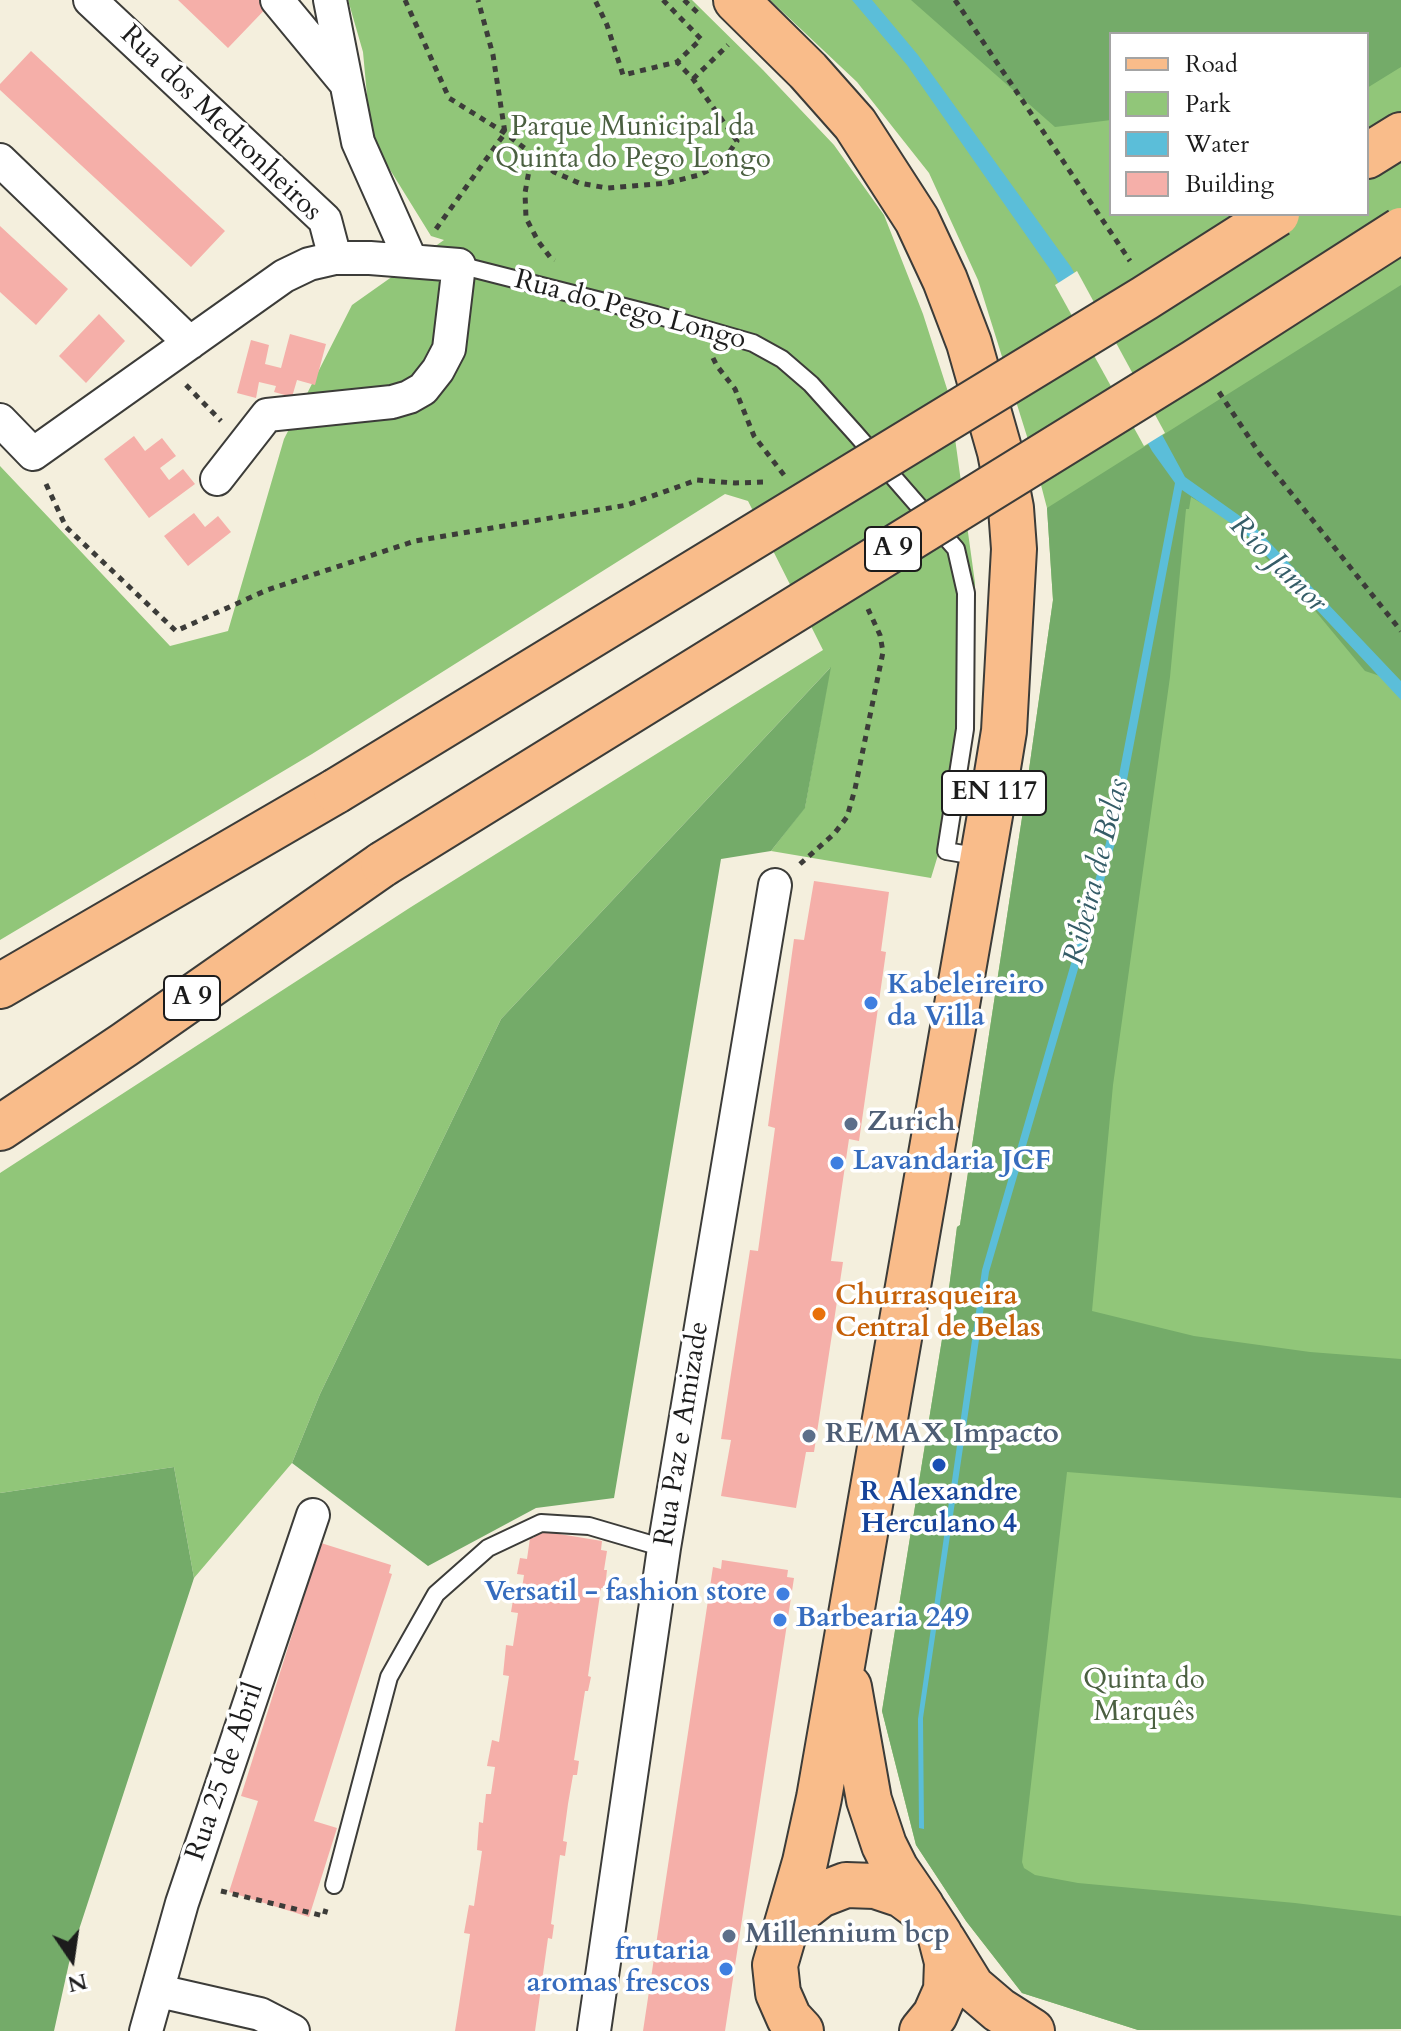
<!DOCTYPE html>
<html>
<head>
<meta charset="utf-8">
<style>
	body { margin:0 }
	#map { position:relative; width:1401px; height:2031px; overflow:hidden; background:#f4efdd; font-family:Cardo,serif }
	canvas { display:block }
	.legend { position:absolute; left:1109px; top:32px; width:260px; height:184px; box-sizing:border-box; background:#fff; border:2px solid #a4a4a4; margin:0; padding:10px 14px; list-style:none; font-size:24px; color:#1c1c1c }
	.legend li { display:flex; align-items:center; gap:16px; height:40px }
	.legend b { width:40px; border:2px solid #a4a4a4 }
	.north { position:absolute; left:32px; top:1919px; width:80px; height:80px; -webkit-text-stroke:6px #fff; paint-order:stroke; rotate:167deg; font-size:22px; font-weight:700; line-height:32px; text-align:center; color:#1c1c1c }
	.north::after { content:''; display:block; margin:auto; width:28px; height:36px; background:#1c1c1c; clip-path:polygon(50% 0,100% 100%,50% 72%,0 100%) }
</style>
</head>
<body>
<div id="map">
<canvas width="1401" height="2031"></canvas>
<ul class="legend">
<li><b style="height:10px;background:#f9bc8a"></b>Road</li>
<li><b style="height:22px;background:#91c679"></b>Park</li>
<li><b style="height:22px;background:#5bbed9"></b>Water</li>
<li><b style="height:22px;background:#f5afa9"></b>Building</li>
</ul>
<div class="north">N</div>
</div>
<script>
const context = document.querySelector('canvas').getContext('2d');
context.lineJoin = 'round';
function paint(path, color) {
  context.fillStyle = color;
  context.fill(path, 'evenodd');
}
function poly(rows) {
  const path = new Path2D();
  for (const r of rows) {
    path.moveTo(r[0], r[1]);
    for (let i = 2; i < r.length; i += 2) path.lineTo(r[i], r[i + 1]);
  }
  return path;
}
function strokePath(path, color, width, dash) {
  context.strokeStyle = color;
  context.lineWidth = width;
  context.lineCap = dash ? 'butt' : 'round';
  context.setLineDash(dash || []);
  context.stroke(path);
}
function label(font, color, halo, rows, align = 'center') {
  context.font = font + ' Cardo,serif';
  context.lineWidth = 7;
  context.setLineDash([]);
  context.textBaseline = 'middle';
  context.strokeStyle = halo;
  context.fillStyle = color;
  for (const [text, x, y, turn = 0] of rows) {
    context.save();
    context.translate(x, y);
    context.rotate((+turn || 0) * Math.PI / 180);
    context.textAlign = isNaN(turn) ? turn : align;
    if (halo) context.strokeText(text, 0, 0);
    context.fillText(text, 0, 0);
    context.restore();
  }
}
const green = poly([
	[348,0,692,0,763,70,834,145,884,215,923,314,949,395,975,583,972,743,931,878,771,851,805,807,830,668,501,1019,320,1394,292,1463,194,1578,174,1467,0,1493,0,1173,411,907,823,650,748,501,725,494,312,754,0,940,0,466,170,646,228,631,284,439,352,305,444,240,431,236,371,139,363,52],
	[770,0,1401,0,1401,2029,1138,2030,1022,1993,966,1921,916,1845,882,1711,949,1296,948,1296,957,1227,960,1225,1025,798,1053,600,1047,508,1035,462,978,280,929,173,857,82],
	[1111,34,1367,34,1367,214,1111,214]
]);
const forest = poly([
	[911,0,1401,0,1401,67,1367,88,1367,34,1111,34,1111,120,1055,127],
	[1401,285,1401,683,1365,671,1297,589,1225,517,1191,497,1189,509,1186,509,1170,677,1113,1085,1092,1311,1194,1336,1310,1352,1401,1359,1401,1498,1067,1472,1022,1862,1024,1868,1035,1875,1078,1883,1295,1903,1401,1916,1401,2029,1138,2030,1022,1993,966,1921,916,1845,882,1711,949,1296,948,1296,957,1227,960,1225,1025,798,1053,600,1047,508],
	[831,667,805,808,771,851,721,859,614,1498,536,1508,428,1566,292,1463,320,1394,501,1019],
	[174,1467,194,1578,71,1954,54,2031,0,2031,0,1493]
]);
const water = poly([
	[852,0,872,0,918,55,1071,267,1185,477,1254,526,1401,681,1401,700,1245,533,1182,490,1115,843,989,1272,923,1718,924,1829,919,1828,918,1719,982,1270,1106,843,1175,483,1152,451,1054,275,907,65]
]);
const pier = poly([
	[1077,271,1165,433,1144,446,1055,285]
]);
const building = poly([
	[178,0,274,0,228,48],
	[31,51,225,231,191,267,0,90,0,84],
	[0,226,68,289,36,325,0,292],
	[99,314,125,341,86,383,59,356],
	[290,334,326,344,315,385,297,380,292,397,274,392,276,386,259,382,256,398,237,393,251,340,269,345,265,364,281,368],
	[134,436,145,451,162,438,176,456,160,468,169,480,183,469,195,484,149,518,104,459],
	[194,513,205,527,218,516,231,532,188,566,164,536],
	[814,881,889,892,881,951,886,952,859,1141,849,1139,831,1261,843,1262,814,1452,806,1452,796,1508,721,1496,731,1440,721,1439,750,1250,758,1251,775,1128,768,1126,794,939,804,940],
	[535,1530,602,1541,601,1550,607,1551,604,1570,607,1570,605,1588,601,1588,588,1676,591,1677,588,1691,585,1691,574,1760,579,1761,577,1775,573,1775,568,1804,563,1841,567,1842,565,1856,560,1855,551,1924,554,1925,552,1939,548,1938,535,2031,455,2031,470,1934,464,1933,469,1905,474,1906,482,1851,477,1850,479,1822,483,1823,486,1794,491,1794,495,1767,487,1766,492,1740,499,1742,509,1676,503,1675,506,1645,513,1646,518,1613,511,1612,514,1594,521,1595,524,1575,517,1574,520,1558,527,1559,530,1538,534,1538],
	[321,1543,391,1565,389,1573,392,1574,314,1821,337,1828,309,1917,229,1892,258,1801,241,1796],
	[722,1560,788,1570,787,1577,794,1578,725,2031,643,2031,713,1567,721,1569]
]);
const path = poly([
	[405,0,449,98,505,133,532,154,525,193,526,218,538,241,550,257,555,260],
	[663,0,701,39,677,62],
	[684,0,698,13],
	[955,0,1130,261],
	[693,79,728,45],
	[533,155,554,172,579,183,607,188,667,183,699,175,721,164,737,141,693,79,677,62,623,75,607,25,595,0],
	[436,229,505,133,493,55,478,0],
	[713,358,717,366,735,389,754,436,784,475],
	[186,385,221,421],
	[1219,392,1260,454,1401,631],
	[46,484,66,527,176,631,267,590,415,541,627,505,697,480,735,483,763,482],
	[800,864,834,834,847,817,855,789,883,652,880,635,868,609],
	[221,1891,324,1916,326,1909]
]);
const lane = poly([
	[459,265,656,315,753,343,782,359,811,384,855,433,956,549,966,593,965,729,946,851,981,857],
	[334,1885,389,1677,436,1594,488,1548,541,1523,589,1526,664,1548]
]);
const street = poly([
	[90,0,325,220,335,258],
	[277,0,344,81],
	[330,0,358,142,411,261],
	[0,160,190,343],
	[0,420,33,454,284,276,309,264,335,258,370,258,459,265,449,349,438,370,423,389,409,397,392,402,267,415,217,479],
	[159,1991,260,2014,293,2031],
	[146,2031,182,1903,313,1515],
	[594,2031,664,1548,775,885]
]);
const primary = poly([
	[736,0,808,71,855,124,917,220,945,280,969,343,1000,452,1011,508,1014,549,1004,731,993,798,819,1798,805,1862,775,1965,778,1993,789,2018,801,2031],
	[849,1687,869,1800,884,1845,896,1869,922,1907],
	[785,1932,797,1913,820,1895,846,1885,875,1886,902,1895,925,1912,940,1935,947,1962,946,1990,935,2015,922,2031],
	[943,1940,972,1987,999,2010,1032,2031]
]);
const highway = poly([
	[1367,156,1401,135],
	[0,986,336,791],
	[0,1128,124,1045,383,864]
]);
const highwayBridge = poly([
	[336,791,1145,298,1277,214],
	[383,864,1195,362,1401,230]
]);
const markers = [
	[871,1003,8,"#3f7fe0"],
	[851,1124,8,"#5c6f8a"],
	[837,1163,8,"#3f7fe0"],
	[819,1314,8,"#e8710a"],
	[809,1436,8,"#5c6f8a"],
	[939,1465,8,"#1a4fb4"],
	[783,1594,8,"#3f7fe0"],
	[780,1620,8,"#3f7fe0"],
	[729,1936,8,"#5c6f8a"],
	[726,1969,8,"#3f7fe0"]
];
const shields = [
	[893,549,56],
	[994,793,104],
	[192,998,56]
];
const shieldNames = [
	["A 9",893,549],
	["EN 117",994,793],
	["A 9",192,998]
];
const streetNames = [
	["Rua dos Medronheiros",220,124,44],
	["Rua do Pego Longo",630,311,15],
	["Rua Paz e Amizade",683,1434,-81],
	["Rua 25 de Abril",226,1772,-71]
];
const parkNames = [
	["Parque Municipal da",633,129],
	["Quinta do Pego Longo",633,161],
	["Quinta do",1144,1682],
	["Marquês",1144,1714]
];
const shopNames = [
	["Kabeleireiro",887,987],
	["da Villa",887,1019],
	["Lavandaria JCF",853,1163],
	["Versatil - fashion store",767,1594,"right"],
	["Barbearia 249",796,1620],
	["frutaria",710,1953,"right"],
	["aromas frescos",710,1985,"right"]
];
const serviceNames = [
	["Zurich",867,1124],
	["RE/MAX Impacto",825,1436],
	["Millennium bcp",745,1936]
];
const foodNames = [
	["Churrasqueira",835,1298],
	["Central de Belas",835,1330]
];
const transitNames = [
	["R Alexandre",939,1494],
	["Herculano 4",939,1526]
];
const waterNames = [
	["Rio Jamor",1277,565,45],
	["Ribeira de Belas",1098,872,-76]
];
paint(green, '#91c679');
paint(forest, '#74ab69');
paint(water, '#5bbed9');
paint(pier, '#f4efdd');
paint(building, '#f5afa9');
strokePath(lane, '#3c3c39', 20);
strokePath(street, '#3c3c39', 36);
strokePath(primary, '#3c3c39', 48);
strokePath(highway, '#3c3c39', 48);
strokePath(path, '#3c3c39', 5, [6, 6]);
strokePath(lane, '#fff', 16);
strokePath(street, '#fff', 32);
strokePath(primary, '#f9bc8a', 44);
strokePath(highway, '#f9bc8a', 44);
strokePath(highwayBridge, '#3c3c39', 48, []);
strokePath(highwayBridge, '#f9bc8a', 44);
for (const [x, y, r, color] of markers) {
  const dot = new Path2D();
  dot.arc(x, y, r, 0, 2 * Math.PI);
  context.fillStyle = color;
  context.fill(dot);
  strokePath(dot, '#fff', 3);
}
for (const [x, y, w] of shields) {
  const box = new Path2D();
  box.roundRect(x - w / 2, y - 22, w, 44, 6);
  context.fillStyle = '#fff';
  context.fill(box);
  strokePath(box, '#1c1c1c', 2);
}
label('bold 26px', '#1c1c1c', null, shieldNames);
label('28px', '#1c1c1c', '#fff', streetNames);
label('28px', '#4b6041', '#fff', parkNames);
label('bold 28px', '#366cbe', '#fff', shopNames, 'left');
label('bold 28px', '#4e5e75', '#fff', serviceNames, 'left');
label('bold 28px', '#c56008', '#fff', foodNames, 'left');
label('bold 28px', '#164399', '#fff', transitNames);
label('italic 30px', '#355d68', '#fff', waterNames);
</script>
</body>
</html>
